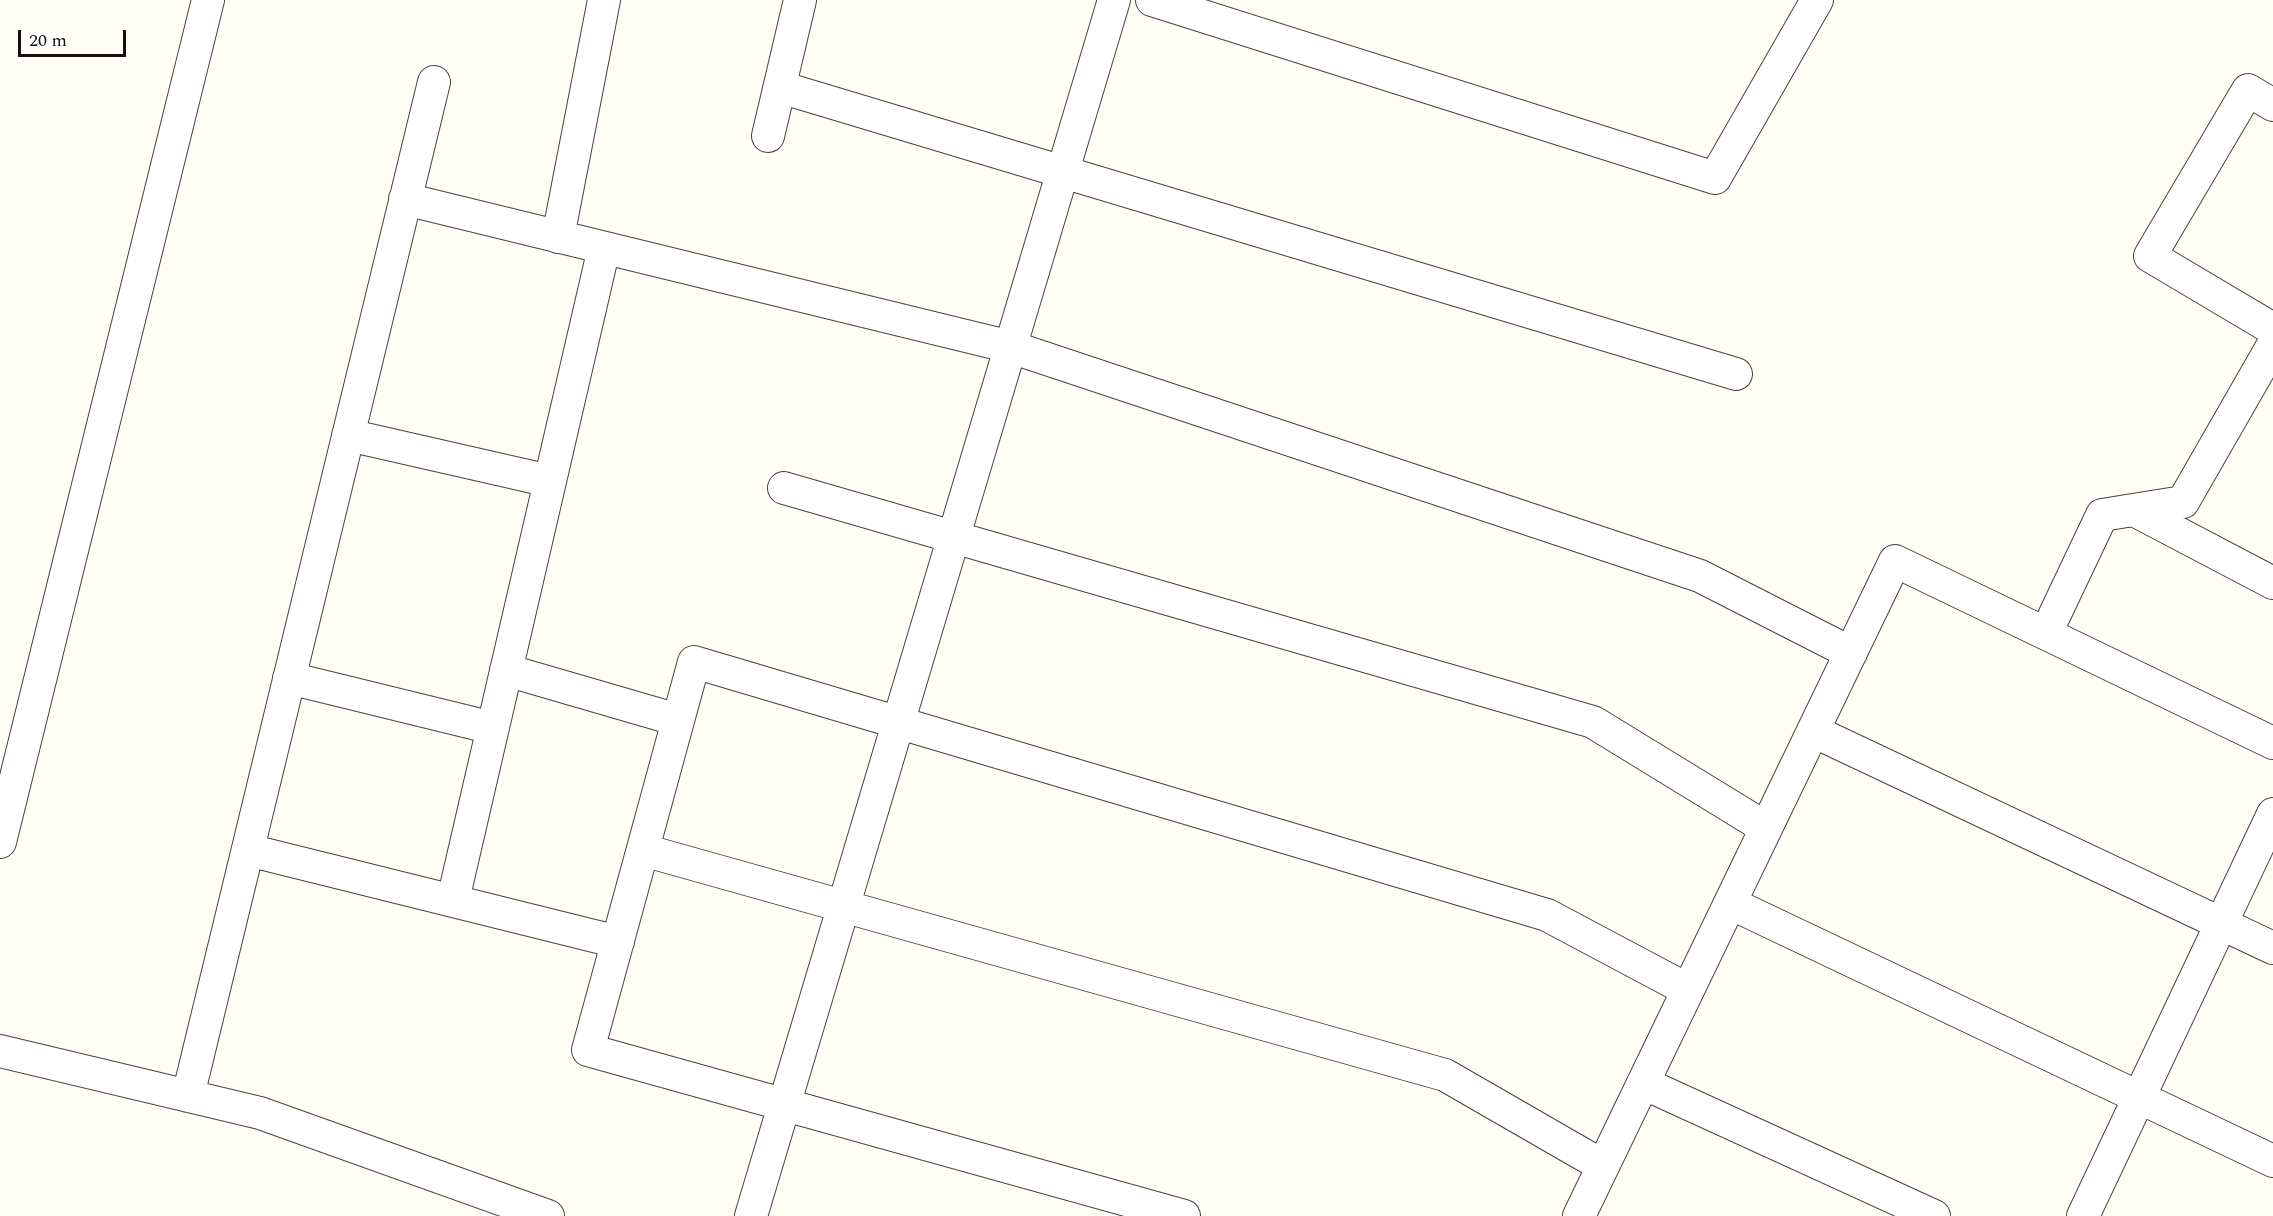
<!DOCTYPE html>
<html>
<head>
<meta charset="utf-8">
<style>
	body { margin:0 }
	#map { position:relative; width:2273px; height:1216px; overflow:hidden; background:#fffdf5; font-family:Spectral,serif }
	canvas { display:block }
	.scale { position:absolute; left:18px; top:30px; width:108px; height:27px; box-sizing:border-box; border:3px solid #111; border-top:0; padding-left:8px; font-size:18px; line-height:21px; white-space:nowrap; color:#111; -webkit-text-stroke:4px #fff; paint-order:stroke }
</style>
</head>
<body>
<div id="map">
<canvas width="2273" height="1216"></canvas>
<div class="scale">20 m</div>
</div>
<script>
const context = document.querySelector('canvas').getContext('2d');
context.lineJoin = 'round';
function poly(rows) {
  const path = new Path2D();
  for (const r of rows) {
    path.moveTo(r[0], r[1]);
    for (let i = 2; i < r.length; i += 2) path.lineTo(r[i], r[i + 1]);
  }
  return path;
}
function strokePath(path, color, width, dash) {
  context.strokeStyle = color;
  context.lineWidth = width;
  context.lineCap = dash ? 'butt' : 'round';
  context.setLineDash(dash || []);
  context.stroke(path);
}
const street = poly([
	[1152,0,1715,178,1817,0],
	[780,87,1736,374],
	[2273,105,2248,90,2150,256,2273,329],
	[768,136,800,0],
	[405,199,1011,347,1700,576,1851,653],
	[558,237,604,0],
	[348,435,550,481],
	[784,488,1593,722,1766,828],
	[2134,510,2273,583],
	[2046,633,2102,515,2183,502,2273,345],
	[506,670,678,720],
	[289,678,493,728],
	[1813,731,2273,948],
	[0,842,208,0],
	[248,850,618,942],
	[643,850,1445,1075,1603,1166],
	[453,900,604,248],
	[1730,903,2273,1161],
	[0,1051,260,1113,548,1216],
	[1643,1083,1934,1216],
	[188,1096,434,82],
	[751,1216,1114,0],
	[1184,1216,588,1050,694,662,1547,915,1688,990],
	[1579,1216,1895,561,2273,743],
	[2083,1216,2273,814]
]);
strokePath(street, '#444', 34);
strokePath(street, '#fff', 32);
</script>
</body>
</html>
